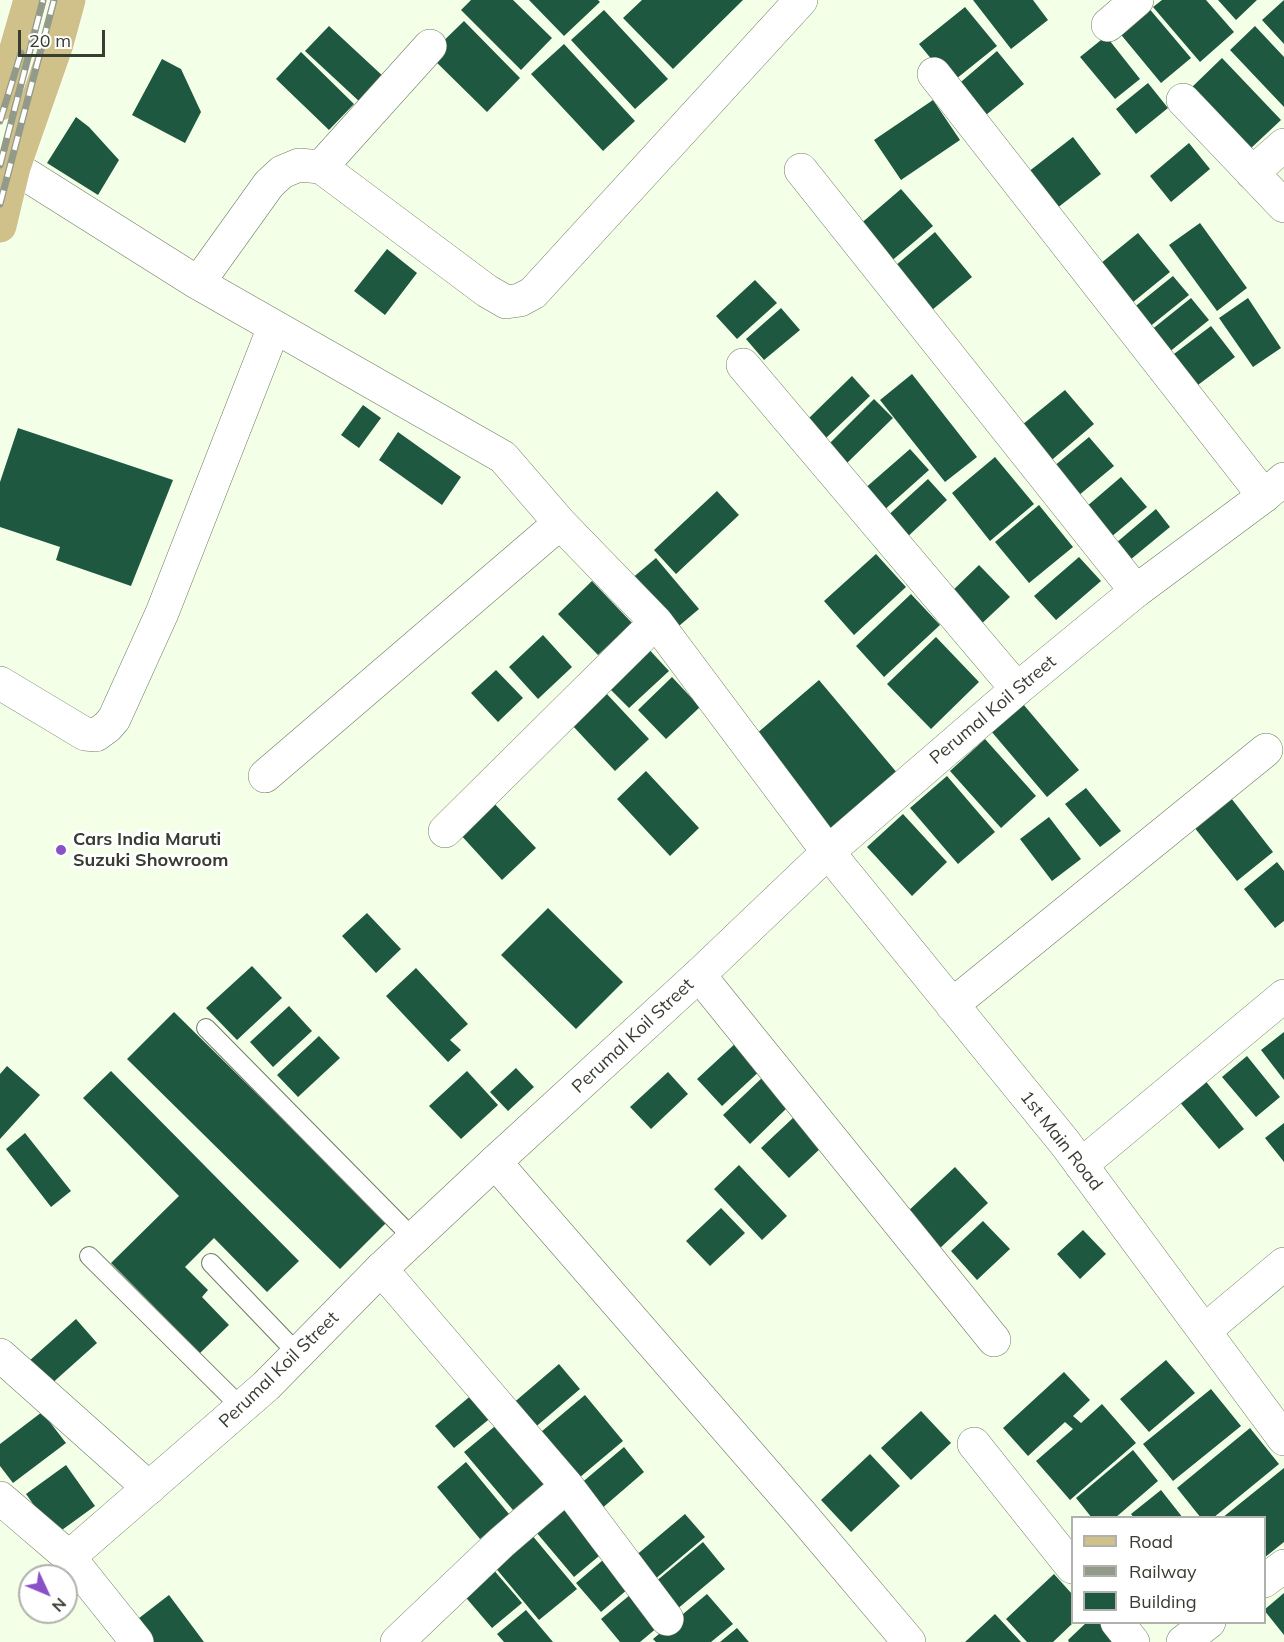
<!DOCTYPE html>
<html>
<head>
<meta charset="utf-8">
<style>
	body { margin:0 }
	#map { position:relative; width:1284px; height:1642px; overflow:hidden; background:#f4ffe8; font-family:Mulish,sans-serif }
	canvas { display:block }
	.legend { position:absolute; left:1071px; top:1516px; width:195px; height:108px; box-sizing:border-box; background:#fff; border:2px solid #afb1ad; margin:0; padding:8px 10px; list-style:none; font-size:18px; color:#383d32 }
	.legend li { display:flex; align-items:center; gap:12px; height:30px }
	.legend b { width:30px; border:2px solid #afb1ad }
	.north { position:absolute; left:18px; top:1564px; width:60px; height:60px; box-sizing:border-box; background:#fff; border:2px solid #afb1ad; border-radius:50%; rotate:134deg; font-size:16px; font-weight:700; line-height:24px; text-align:center; color:#383d32 }
	.north::after { content:''; display:block; margin:auto; width:21px; height:27px; background:#8951c8; clip-path:polygon(50% 0,100% 100%,50% 72%,0 100%) }
	.scale { position:absolute; left:18px; top:30px; width:87px; height:27px; box-sizing:border-box; border:3px solid #383d32; border-top:0; padding-left:8px; font-size:18px; line-height:21px; white-space:nowrap; color:#383d32; -webkit-text-stroke:4px #fff; paint-order:stroke }
</style>
</head>
<body>
<div id="map">
<canvas width="1284" height="1642"></canvas>
<ul class="legend">
<li><b style="height:8px;background:#d0c089"></b>Road</li>
<li><b style="height:8px;background:#929a89"></b>Railway</li>
<li><b style="height:16px;background:#1e5840"></b>Building</li>
</ul>
<div class="north">N</div>
<div class="scale">20 m</div>
</div>
<script>
const context = document.querySelector('canvas').getContext('2d');
context.lineJoin = 'round';
function paint(path, color) {
  context.fillStyle = color;
  context.fill(path, 'evenodd');
}
function poly(rows) {
  const path = new Path2D();
  for (const r of rows) {
    path.moveTo(r[0], r[1]);
    for (let i = 2; i < r.length; i += 2) path.lineTo(r[i], r[i + 1]);
  }
  return path;
}
function strokePath(path, color, width, dash) {
  context.strokeStyle = color;
  context.lineWidth = width;
  context.lineCap = dash ? 'butt' : 'round';
  context.setLineDash(dash || []);
  context.stroke(path);
}
function label(font, color, halo, rows, align = 'center') {
  context.font = font + ' Mulish,sans-serif';
  context.lineWidth = 6;
  context.setLineDash([]);
  context.textBaseline = 'middle';
  context.strokeStyle = halo;
  context.fillStyle = color;
  for (const [text, x, y, turn = 0] of rows) {
    context.save();
    context.translate(x, y);
    context.rotate((+turn || 0) * Math.PI / 180);
    context.textAlign = isNaN(turn) ? turn : align;
    if (halo) context.strokeText(text, 0, 0);
    context.fillText(text, 0, 0);
    context.restore();
  }
}
const building = poly([
	[471,0,513,0,552,38,521,70,461,10],
	[529,0,598,0,600,2,564,36],
	[642,0,743,0,673,69,623,18],
	[973,0,1033,0,1048,20,1011,49],
	[1162,0,1206,0,1234,32,1200,62,1153,7],
	[1218,0,1257,0,1236,20],
	[1284,0,1284,44,1262,20],
	[1147,6,1191,58,1161,83,1118,31],
	[965,7,997,46,951,83,919,44],
	[604,10,668,79,635,109,571,40],
	[464,21,520,78,487,112,429,55],
	[329,26,385,78,361,103,305,51],
	[1255,26,1284,57,1284,107,1230,50],
	[1106,36,1140,79,1115,99,1080,57],
	[564,44,635,121,603,151,531,74],
	[997,51,1024,84,981,119,955,87],
	[301,52,354,104,329,130,276,79],
	[1222,58,1281,120,1249,150,1191,88],
	[162,59,181,69,201,112,185,143,132,115],
	[1148,83,1168,108,1136,134,1116,109],
	[933,100,960,140,901,180,874,140],
	[76,117,89,127,119,160,98,195,47,163],
	[1073,137,1101,174,1052,212,1023,176],
	[1189,143,1210,169,1171,202,1150,176],
	[901,189,933,226,889,263,858,226],
	[1200,223,1247,288,1217,311,1169,245],
	[935,232,972,277,932,310,895,266],
	[1138,233,1170,272,1127,307,1095,268],
	[387,249,417,273,385,315,354,291],
	[1173,276,1189,295,1143,332,1127,313],
	[755,280,777,303,737,339,716,316],
	[1191,298,1209,320,1163,357,1145,335],
	[1248,298,1281,348,1253,367,1219,318],
	[781,308,800,330,764,360,746,339],
	[1211,326,1235,357,1190,391,1166,360],
	[912,374,977,457,945,482,880,400],
	[852,376,870,396,826,438,808,419],
	[1065,390,1094,424,1047,464,1017,429],
	[874,399,893,418,847,463,828,445],
	[363,405,381,418,359,448,341,435],
	[18,428,173,480,131,586,56,560,60,547,0,527,0,482],
	[398,432,461,477,442,505,379,460],
	[1089,437,1114,466,1078,496,1053,467],
	[910,449,929,470,882,512,863,490],
	[995,457,1034,504,990,541,952,493],
	[1121,477,1147,507,1111,537,1086,507],
	[928,479,947,500,904,540,884,519],
	[717,491,739,515,676,574,654,550],
	[1039,505,1073,547,1029,583,995,542],
	[1156,509,1170,527,1130,560,1116,543],
	[876,554,906,587,854,635,824,601],
	[1079,557,1101,581,1056,620,1034,596],
	[656,558,699,609,673,631,630,580],
	[979,565,1010,597,976,629,946,597],
	[592,581,632,623,598,655,558,614],
	[911,594,940,625,884,677,856,646],
	[543,635,572,667,538,699,509,667],
	[936,637,979,682,931,729,887,684],
	[644,644,669,671,629,708,604,683],
	[496,670,523,698,498,722,471,693],
	[672,677,700,707,666,739,638,710],
	[819,680,898,774,827,835,748,741],
	[606,693,649,739,615,771,572,725],
	[1023,704,1079,770,1047,797,991,731],
	[985,739,1036,796,1001,828,950,771],
	[646,771,699,828,670,856,617,799],
	[947,776,995,832,958,864,910,808],
	[1086,788,1121,831,1100,847,1065,804],
	[1231,798,1273,852,1237,881,1194,827],
	[492,801,536,848,502,880,459,833],
	[903,814,947,862,912,896,867,847],
	[1049,817,1081,859,1052,881,1020,839],
	[1277,862,1284,871,1284,921,1275,928,1244,889],
	[548,908,623,982,576,1029,501,955],
	[367,913,401,949,376,973,342,936],
	[252,966,282,998,237,1040,206,1008],
	[416,968,468,1024,450,1040,461,1050,448,1062,386,996],
	[289,1006,312,1031,273,1067,250,1042],
	[174,1012,387,1222,340,1269,127,1059],
	[1284,1032,1284,1080,1261,1050],
	[319,1036,340,1058,298,1097,277,1075],
	[738,1041,763,1068,722,1106,697,1079],
	[1247,1056,1280,1097,1256,1117,1222,1077],
	[7,1066,40,1095,0,1139,0,1074],
	[516,1068,534,1087,508,1111,490,1092],
	[111,1071,299,1261,267,1292,214,1238,185,1267,208,1290,202,1297,229,1325,200,1353,111,1263,179,1196,83,1098],
	[467,1071,498,1105,461,1139,429,1106],
	[668,1072,688,1094,651,1129,630,1107],
	[764,1076,790,1105,750,1144,723,1115],
	[1204,1079,1244,1129,1219,1149,1178,1100],
	[794,1117,822,1147,789,1178,761,1148],
	[1284,1123,1284,1162,1265,1138],
	[25,1133,71,1191,51,1207,6,1149],
	[739,1165,787,1216,762,1240,714,1189],
	[955,1167,988,1203,938,1250,905,1214],
	[721,1208,745,1233,710,1266,686,1241],
	[983,1221,1010,1249,977,1280,951,1251],
	[1083,1230,1106,1254,1080,1279,1057,1254],
	[76,1319,97,1343,49,1386,28,1362],
	[1166,1360,1195,1393,1149,1432,1120,1399],
	[559,1364,580,1389,532,1430,511,1405],
	[1064,1372,1090,1400,1073,1416,1081,1423,1102,1404,1136,1443,1070,1500,1036,1461,1073,1429,1065,1422,1028,1456,1003,1428],
	[1211,1389,1241,1426,1173,1481,1143,1444],
	[474,1393,493,1416,454,1448,435,1426],
	[585,1395,623,1441,573,1483,535,1437],
	[921,1411,951,1443,911,1480,881,1448],
	[42,1412,66,1443,13,1483,0,1466,0,1444],
	[500,1422,549,1480,513,1510,464,1452],
	[1250,1428,1279,1464,1213,1518,1201,1518,1177,1488],
	[624,1447,644,1472,600,1510,579,1485],
	[1133,1450,1158,1481,1115,1518,1092,1518,1076,1498],
	[870,1454,900,1486,851,1532,821,1500],
	[466,1462,509,1514,480,1539,437,1487],
	[66,1465,95,1506,55,1535,26,1494],
	[1284,1468,1284,1542,1264,1558,1264,1518,1222,1518],
	[1161,1490,1183,1518,1134,1518,1131,1514],
	[562,1500,605,1551,574,1577,531,1526],
	[685,1514,705,1537,654,1580,634,1557],
	[531,1534,577,1589,539,1620,494,1566],
	[703,1542,725,1569,676,1610,654,1583],
	[610,1554,635,1583,601,1612,576,1583],
	[486,1561,522,1603,492,1628,456,1586],
	[1054,1574,1072,1594,1072,1622,1074,1622,1053,1642,1027,1642,1006,1619],
	[636,1590,664,1622,640,1642,620,1642,601,1619],
	[1284,1593,1284,1635,1264,1610],
	[707,1594,733,1624,711,1642,656,1642,653,1639],
	[169,1595,204,1642,143,1642,130,1625],
	[526,1610,553,1642,504,1642,497,1634],
	[995,1614,1021,1642,965,1642],
	[1087,1622,1101,1622,1119,1642,1069,1642,1068,1640],
	[737,1628,749,1642,720,1642]
]);
const lane = poly([
	[206,1028,414,1239],
	[89,1256,242,1408],
	[211,1263,298,1354]
]);
const street = poly([
	[1108,25,1137,0],
	[934,74,1264,496],
	[1183,100,1284,206],
	[14,167,198,283,503,457,560,523,656,622,828,852,1065,1143,1284,1439],
	[321,167,430,46],
	[801,170,1136,591],
	[1252,173,1284,145],
	[198,283,269,184,282,172,299,165,321,167,487,291,506,302,520,300,533,293,801,0],
	[743,365,1017,689],
	[0,683,85,734,96,735,107,727,114,719,162,613,274,327],
	[265,776,560,523],
	[445,831,656,622],
	[699,975,994,1340],
	[952,1005,1266,750],
	[495,1162,801,1514,909,1642],
	[1081,1165,1284,996],
	[381,1269,567,1486,667,1619],
	[1204,1331,1284,1264],
	[0,1355,149,1488],
	[974,1444,1072,1567],
	[69,1557,137,1642],
	[1264,1581,1284,1566],
	[1117,1622,1133,1642],
	[397,1642,502,1542,567,1486],
	[1183,1642,1209,1622]
]);
const secondary = poly([
	[0,1498,69,1557,266,1386,381,1269,495,1162,699,975,828,852,1017,689,1136,591,1264,496,1284,479]
]);
const primary = poly([
	[0,104,30,0],
	[0,226,14,167,57,44,69,0]
]);
const rail = poly([
	[0,121,21,53],
	[0,165,43,0],
	[0,204,54,0]
]);
const markers = [
	[61,850,6,"#8951c8"]
];
const streetNames = [
	["Perumal Koil Street",993,710,-40],
	["Perumal Koil Street",633,1036,-43],
	["1st Main Road",1061,1141,52],
	["Perumal Koil Street",279,1370,-44]
];
const poiNames = [
	["Cars India Maruti",73,840],
	["Suzuki Showroom",73,861]
];
paint(building, '#1e5840');
strokePath(lane, '#6f7b62', 20);
strokePath(street, '#6f7b62', 34);
strokePath(secondary, '#6f7b62', 34);
strokePath(primary, '#fff', 34);
strokePath(lane, '#fff', 18);
strokePath(street, '#fff', 33);
strokePath(secondary, '#fff', 33);
strokePath(primary, '#d0c089', 33);
strokePath(rail, '#929a89', 7);
strokePath(rail, '#fff', 4.5, [14]);
for (const [x, y, r, color] of markers) {
  const dot = new Path2D();
  dot.arc(x, y, r, 0, 2 * Math.PI);
  context.fillStyle = color;
  context.fill(dot);
  strokePath(dot, '#fff', 2);
}
label('18px', '#383d32', '#fff', streetNames);
label('bold 18px', '#383d32', '#fff', poiNames, 'left');
</script>
</body>
</html>
